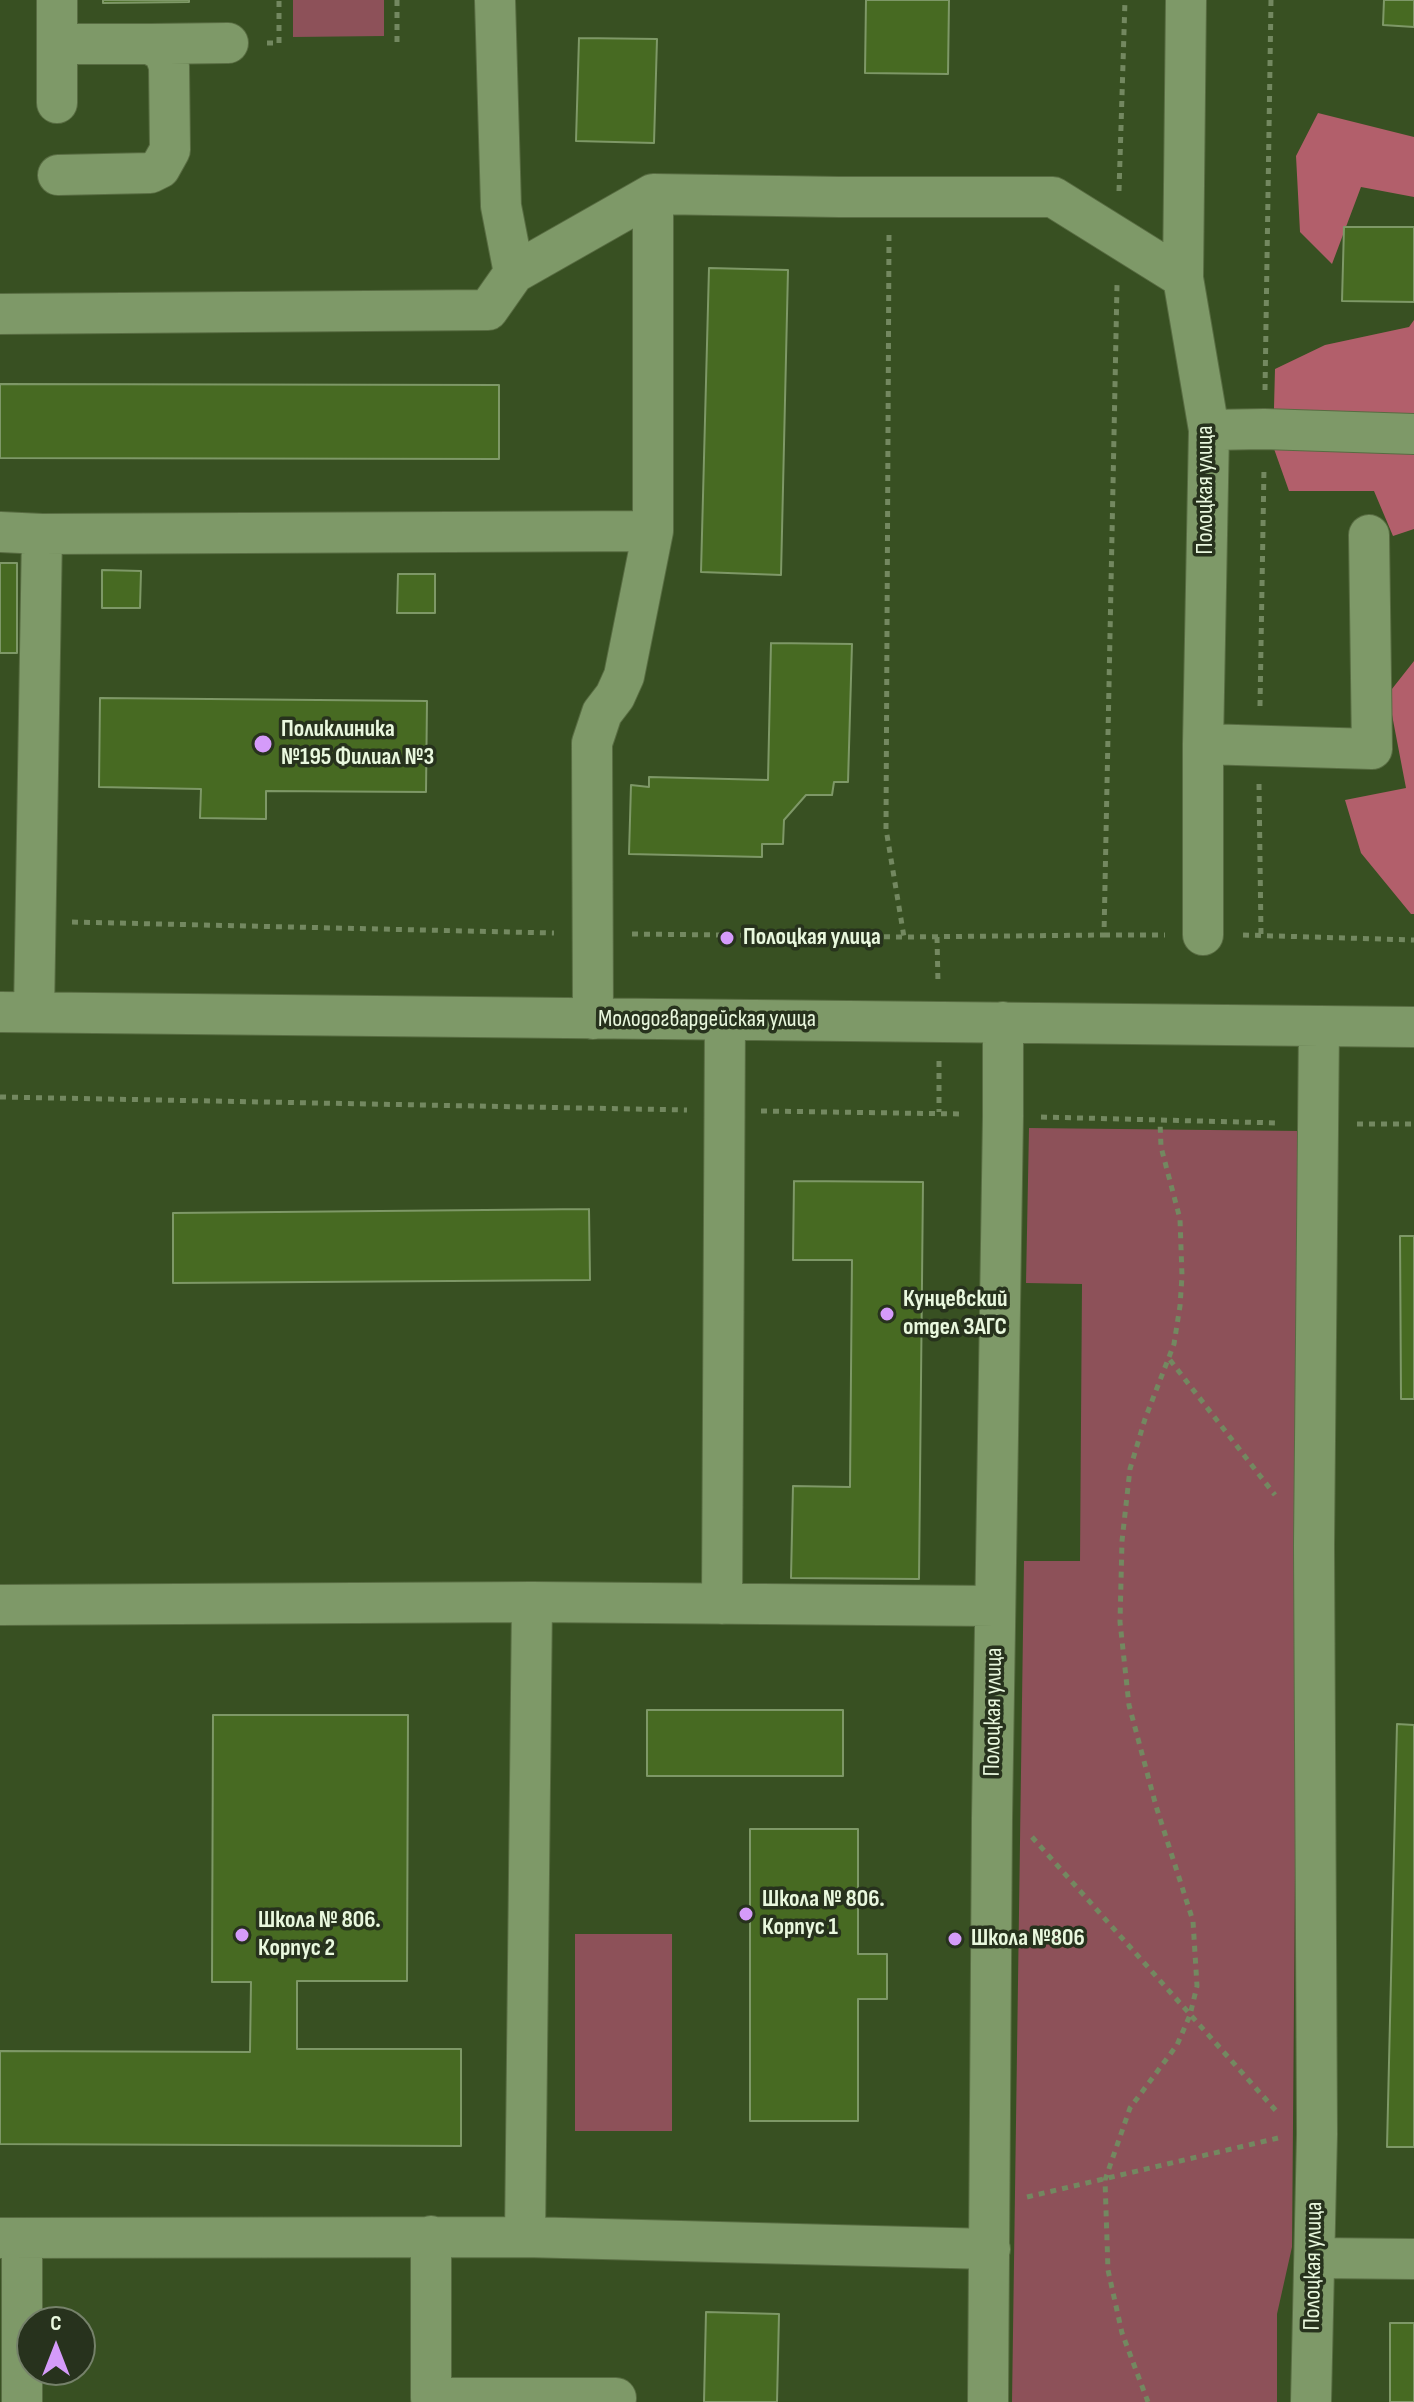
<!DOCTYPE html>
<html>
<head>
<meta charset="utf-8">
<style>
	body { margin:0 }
	#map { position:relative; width:1414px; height:2402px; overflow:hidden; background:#385022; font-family:"Sofia Sans Condensed",sans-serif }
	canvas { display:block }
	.north { position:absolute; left:16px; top:2306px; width:80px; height:80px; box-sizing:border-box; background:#27321d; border:2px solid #75816a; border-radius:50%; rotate:0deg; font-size:22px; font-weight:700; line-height:32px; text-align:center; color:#e9f8de }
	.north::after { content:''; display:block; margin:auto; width:28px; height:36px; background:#d59bfa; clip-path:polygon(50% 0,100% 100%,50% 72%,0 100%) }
</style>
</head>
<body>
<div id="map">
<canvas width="1414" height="2402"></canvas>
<div class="north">С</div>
</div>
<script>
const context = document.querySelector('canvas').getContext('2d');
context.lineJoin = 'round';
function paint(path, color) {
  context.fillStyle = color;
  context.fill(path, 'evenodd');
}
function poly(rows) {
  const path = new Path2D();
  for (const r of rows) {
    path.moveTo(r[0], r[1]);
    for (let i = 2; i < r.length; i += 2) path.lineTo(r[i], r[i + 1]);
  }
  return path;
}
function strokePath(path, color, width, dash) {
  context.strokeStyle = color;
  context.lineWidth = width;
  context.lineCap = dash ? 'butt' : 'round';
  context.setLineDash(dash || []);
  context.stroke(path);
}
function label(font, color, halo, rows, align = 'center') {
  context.font = font + ' "Sofia Sans Condensed",sans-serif';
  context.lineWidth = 7;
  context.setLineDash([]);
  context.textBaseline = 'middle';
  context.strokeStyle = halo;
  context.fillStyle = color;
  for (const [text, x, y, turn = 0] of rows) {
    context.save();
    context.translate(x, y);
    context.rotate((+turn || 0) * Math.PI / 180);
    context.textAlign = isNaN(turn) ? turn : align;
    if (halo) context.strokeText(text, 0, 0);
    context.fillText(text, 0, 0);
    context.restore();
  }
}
const green = poly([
	[293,0,384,0,384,36,293,37],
	[1029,1128,1301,1131,1292,2247,1277,2314,1277,2402,1012,2402,1024,1561,1080,1561,1082,1284,1026,1283],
	[575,1934,672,1934,672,2131,575,2131]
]);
const forest = poly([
	[1318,113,1414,137,1414,197,1361,187,1332,264,1300,232,1296,156],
	[1414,320,1414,529,1393,536,1374,491,1289,491,1273,446,1275,369,1325,345,1409,327],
	[1414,661,1414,914,1411,914,1361,853,1345,800,1406,788,1388,694]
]);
const building = poly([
	[103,0,189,0,189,2,103,3,103,0],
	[866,0,949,0,948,74,865,73,866,0],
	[1384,0,1414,0,1414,27,1383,25,1384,0],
	[579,38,657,39,654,143,576,141,579,38],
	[1344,227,1414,227,1414,302,1342,301,1344,227],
	[709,268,788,270,781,575,701,572,709,268],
	[0,384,499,385,499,459,0,458,0,384],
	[0,563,17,563,17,653,0,653,0,563],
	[102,570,141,571,140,608,102,608,102,570],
	[398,574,435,574,435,613,397,613,398,574],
	[771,643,852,644,848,782,834,782,832,795,806,795,784,820,783,844,762,844,762,857,629,854,631,785,649,787,649,777,768,780,771,643],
	[100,698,427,701,426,792,266,791,266,819,200,818,201,789,99,787,100,698],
	[794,1181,923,1182,919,1579,791,1578,793,1486,850,1487,852,1260,793,1260,794,1181],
	[589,1209,590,1280,173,1283,173,1213,589,1209],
	[1400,1236,1414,1236,1414,1399,1401,1399,1400,1236],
	[647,1710,843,1710,843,1776,647,1776,647,1710],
	[213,1715,408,1715,407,1981,297,1981,297,2049,461,2049,461,2146,0,2144,0,2051,250,2052,251,1982,212,1982,213,1715],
	[1397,1724,1414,1725,1414,2147,1387,2147,1397,1724],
	[750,1829,858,1829,858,1954,887,1954,887,1999,858,1999,858,2121,750,2121,750,1829],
	[706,2312,779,2314,777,2402,704,2402,706,2312],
	[1390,2323,1414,2323,1414,2402,1390,2402,1390,2323]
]);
const path = poly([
	[397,0,397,48],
	[267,43,279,43,279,0],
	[1119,191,1125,0],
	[889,235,886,829,904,937],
	[1265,390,1271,0],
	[1260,706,1264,468],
	[1259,784,1261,935],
	[72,922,554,933],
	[632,934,904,937,1104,935,1117,285],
	[1104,935,1165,935],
	[1243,935,1414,940],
	[937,937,938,983],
	[939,1061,939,1112],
	[0,1097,687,1110],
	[761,1111,963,1114],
	[1041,1117,1279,1123],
	[1357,1124,1414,1124],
	[1170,1360,1275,1495],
	[1032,1837,1278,2113],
	[1027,2197,1278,2138],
	[1148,2402,1122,2333,1108,2270,1105,2180,1130,2108,1177,2045,1190,2015,1197,1986,1193,1921,1156,1806,1129,1705,1120,1622,1122,1541,1130,1469,1145,1419,1174,1344,1180,1306,1182,1276,1180,1219,1161,1147,1160,1121]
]);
const minor = poly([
	[57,0,57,44,150,44,164,52,169,66,170,150,160,168,150,173,58,175],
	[495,0,501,206,514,273],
	[1186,0,1183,278,1209,430,1203,744,1203,935],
	[57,44,57,103],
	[150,44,228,43],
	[0,314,488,310,514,273,653,194,839,197,1053,197,1183,278],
	[1209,430,1264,429,1414,434],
	[0,532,42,534,653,531],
	[1203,744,1372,749,1369,535],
	[0,1012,1414,1027],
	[34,1012,42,534],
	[593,1019,592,743,602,713,615,696,624,676,653,531,653,194],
	[722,1604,725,1020],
	[0,1605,532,1602,995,1606],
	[431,2236,431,2398,616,2398],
	[525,2237,532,1602],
	[0,2238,525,2237,990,2249],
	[22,2238,22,2402],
	[1315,2258,1414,2259],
	[988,2402,992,1818,1003,1116,1003,1022],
	[1311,2402,1317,2134,1314,1545,1319,1026]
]);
const markers = [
	[263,744,10,"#d59bfa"],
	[727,938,8,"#d59bfa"],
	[887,1314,8,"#d59bfa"],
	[746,1914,8,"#d59bfa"],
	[242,1935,8,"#d59bfa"],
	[955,1939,8,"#d59bfa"]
];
const streetNames = [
	["Полоцкая улица",1206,490,-90],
	["Молодогвардейская улица",707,1020],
	["Полоцкая улица",994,1712,-89],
	["Полоцкая улица",1314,2266,-89]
];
const poiNames = [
	["Поликлиника",281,730],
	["№195 Филиал №3",281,758],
	["Полоцкая улица",743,938],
	["Кунцевский",903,1300],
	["отдел ЗАГС",903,1328],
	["Школа № 806.",762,1900],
	["Корпус 1",762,1928],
	["Школа № 806.",258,1921],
	["Корпус 2",258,1949],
	["Школа №806",971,1939]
];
paint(green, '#8d5159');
paint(forest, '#b25f6b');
paint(building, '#476a22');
strokePath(building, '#7e9867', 2);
strokePath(minor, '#586c42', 42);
strokePath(path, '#738860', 5, [6, 6]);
strokePath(minor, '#7e9968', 40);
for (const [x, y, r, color] of markers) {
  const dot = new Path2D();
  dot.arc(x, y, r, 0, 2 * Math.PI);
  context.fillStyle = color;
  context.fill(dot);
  strokePath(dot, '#27321d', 3);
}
label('24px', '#e9f8de', '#27321d', streetNames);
label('bold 24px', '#e9f8de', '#27321d', poiNames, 'left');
</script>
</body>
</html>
